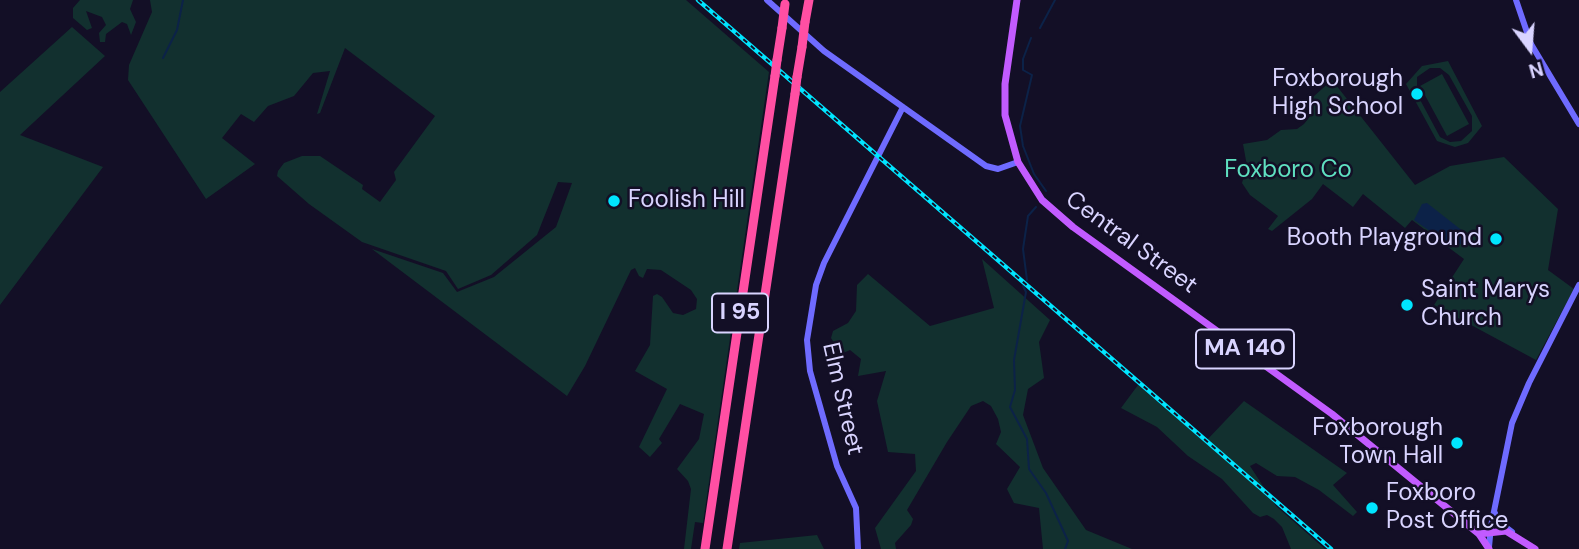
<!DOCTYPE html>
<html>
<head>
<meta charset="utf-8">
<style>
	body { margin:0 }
	#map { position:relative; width:1579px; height:549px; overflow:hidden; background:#130f26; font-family:"DM Sans",sans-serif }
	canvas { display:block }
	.north { position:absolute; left:1495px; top:14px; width:70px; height:70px; -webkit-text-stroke:5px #130f26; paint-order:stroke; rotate:164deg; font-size:19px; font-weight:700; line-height:28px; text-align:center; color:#d9d4ff }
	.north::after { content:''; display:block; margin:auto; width:24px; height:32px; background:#d9d4ff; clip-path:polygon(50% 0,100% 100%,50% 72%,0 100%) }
</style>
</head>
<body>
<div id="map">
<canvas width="1579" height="549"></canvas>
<div class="north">N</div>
</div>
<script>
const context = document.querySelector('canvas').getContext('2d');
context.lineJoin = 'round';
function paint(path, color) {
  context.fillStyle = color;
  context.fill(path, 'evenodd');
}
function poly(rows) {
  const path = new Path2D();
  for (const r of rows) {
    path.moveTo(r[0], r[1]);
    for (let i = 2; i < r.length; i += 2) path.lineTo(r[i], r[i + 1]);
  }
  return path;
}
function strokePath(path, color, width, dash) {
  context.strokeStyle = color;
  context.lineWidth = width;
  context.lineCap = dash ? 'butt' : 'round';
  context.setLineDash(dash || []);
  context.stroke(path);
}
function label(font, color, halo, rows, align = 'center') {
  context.font = font + ' "DM Sans",sans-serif';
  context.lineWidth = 5;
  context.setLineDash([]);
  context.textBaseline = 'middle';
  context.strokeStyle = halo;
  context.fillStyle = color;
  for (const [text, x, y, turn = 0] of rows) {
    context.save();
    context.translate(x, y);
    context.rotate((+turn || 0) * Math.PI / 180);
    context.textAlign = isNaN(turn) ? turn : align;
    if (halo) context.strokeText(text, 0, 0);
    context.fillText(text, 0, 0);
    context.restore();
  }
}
const green = poly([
	[80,0,133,0,130,9,136,22,131,35,127,24,122,22,106,34,105,42,100,42,99,33,106,25,102,17,86,11,92,28,87,30,73,18,73,8],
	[150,0,686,0,769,72,703,523,695,522,691,549,684,549,691,489,688,481,677,469,699,439,704,414,680,404,659,439,662,443,650,457,639,447,667,389,635,371,650,345,653,296,657,294,662,297,673,313,683,315,696,309,697,299,691,290,661,270,647,269,643,278,639,276,635,268,631,270,585,366,567,396,372,249,443,273,457,292,494,277,556,227,572,183,558,182,537,235,491,275,458,289,446,271,362,242,309,204,277,176,278,171,284,163,302,156,320,156,363,185,362,189,380,202,396,180,394,172,435,116,345,48,320,113,317,114,330,71,313,73,294,96,268,106,254,122,241,114,222,138,255,164,206,199,128,80,129,65,152,12],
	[72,27,105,56,20,135,103,167,0,305,0,92],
	[1448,61,1482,126,1468,143,1455,147,1437,141,1406,84,1422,66],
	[1430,68,1440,68,1449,75,1472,116,1472,131,1461,141,1450,142,1440,137,1417,94,1417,77],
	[1442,74,1469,124,1447,136,1420,86],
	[1332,80,1415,185,1450,166,1504,157,1558,209,1548,270,1574,289,1536,360,1434,305,1464,259,1412,220,1405,228,1363,194,1353,207,1323,184,1312,199,1272,231,1268,229,1278,216,1250,195,1242,183,1247,166,1243,144,1267,140,1281,130,1297,129,1304,124,1311,115,1313,97],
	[982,259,1050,320,1039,342,1044,378,1028,389,1023,415,1043,468,1086,530,1132,549,1043,549,1039,508,1014,503,1007,489,1020,467,996,444,1001,432,998,419,991,406,983,401,971,406,947,442,907,510,913,519,911,525,895,543,896,549,881,549,875,528,916,471,915,454,888,452,877,401,886,371,858,376,861,359,850,350,841,354,831,338,833,331,848,323,856,311,857,285,868,274,930,326,994,308],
	[1138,385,1205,442,1244,401,1347,473,1333,485,1357,512,1353,516,1319,490,1295,477,1277,476,1256,463,1250,466,1276,506,1325,549,1291,549,1282,527,1274,519,1267,515,1260,517,1253,513,1222,479,1188,456,1157,427,1121,408],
	[817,535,824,549,739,549,740,543]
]);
const water = poly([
	[1427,203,1464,232,1461,244,1450,245,1414,220,1422,204]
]);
const stream = poly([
	[1040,28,1055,0],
	[1031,38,1023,59,1023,70,1032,75,1020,126,1023,146,1034,174,1046,191],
	[163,58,177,30,183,0],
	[1027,280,1023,249,1028,216,1036,207],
	[1023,286,1026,292,1014,360,1015,390,1010,407,1027,439,1029,469,1046,493,1068,541,1065,549]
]);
const secondary = poly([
	[767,0,824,51,986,166,998,169,1018,162],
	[1516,0,1531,44,1579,124],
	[1495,513,1496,520,1512,532],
	[1489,547,1491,526,1512,423,1529,383,1579,285],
	[858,549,856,508,837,466,810,371,807,340,816,285,824,263,903,107]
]);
const primary = poly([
	[1017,0,1005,84,1005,115,1018,162,1042,200,1073,227,1332,414,1479,534,1489,549],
	[1479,534,1506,531,1535,549]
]);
const highway = poly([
	[805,22,809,0],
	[777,60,782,28],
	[797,77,802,47],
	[705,549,775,76],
	[727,549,795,94]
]);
const rail = poly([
	[698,0,1331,549]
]);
const highwayBridge = poly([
	[782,28,785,4],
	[802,47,805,22],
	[775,76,777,60],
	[795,94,797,77]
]);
const markers = [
	[1417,94,7,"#00e5ff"],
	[614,201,7,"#00e5ff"],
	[1496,239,7,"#00e5ff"],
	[1407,305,7,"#00e5ff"],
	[1457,443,7,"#00e5ff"],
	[1372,508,7,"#00e5ff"]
];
const shields = [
	[740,313,56],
	[1245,349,98]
];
const shieldNames = [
	["I 95",740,313],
	["MA 140",1245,349]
];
const poiNames = [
	["Foxborough",1403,80],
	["High School",1403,108],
	["Foolish Hill",628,201,"left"],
	["Booth Playground",1482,239],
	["Saint Marys",1421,291,"left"],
	["Church",1421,319,"left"],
	["Foxborough",1443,429],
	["Town Hall",1443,457],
	["Foxboro",1386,494,"left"],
	["Post Office",1386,522,"left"]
];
const parkNames = [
	["Foxboro Co",1288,171]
];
const streetNames = [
	["Central Street",1131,243,36],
	["Elm Street",842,399,77]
];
paint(green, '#12302f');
paint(water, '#0c2248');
strokePath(stream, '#0c2248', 2);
strokePath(secondary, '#6f6bff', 6);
strokePath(primary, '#c25bff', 7);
strokePath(highway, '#ff4fa3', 9);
strokePath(rail, '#00e5ff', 4.5);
strokePath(rail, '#130f26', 2, [5]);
strokePath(highwayBridge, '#ff4fa3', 9);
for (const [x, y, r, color] of markers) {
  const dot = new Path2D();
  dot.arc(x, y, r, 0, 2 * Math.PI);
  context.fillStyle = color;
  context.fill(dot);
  strokePath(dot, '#130f26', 2.5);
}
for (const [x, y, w] of shields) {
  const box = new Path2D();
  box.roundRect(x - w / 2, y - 19.5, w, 39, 5);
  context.fillStyle = '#130f26';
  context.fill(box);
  strokePath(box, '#d9d4ff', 2);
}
label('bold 23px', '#d9d4ff', null, shieldNames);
label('24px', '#d9d4ff', '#130f26', poiNames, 'right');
label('24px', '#5fe0c0', '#130f26', parkNames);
label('24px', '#d9d4ff', '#130f26', streetNames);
</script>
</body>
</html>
